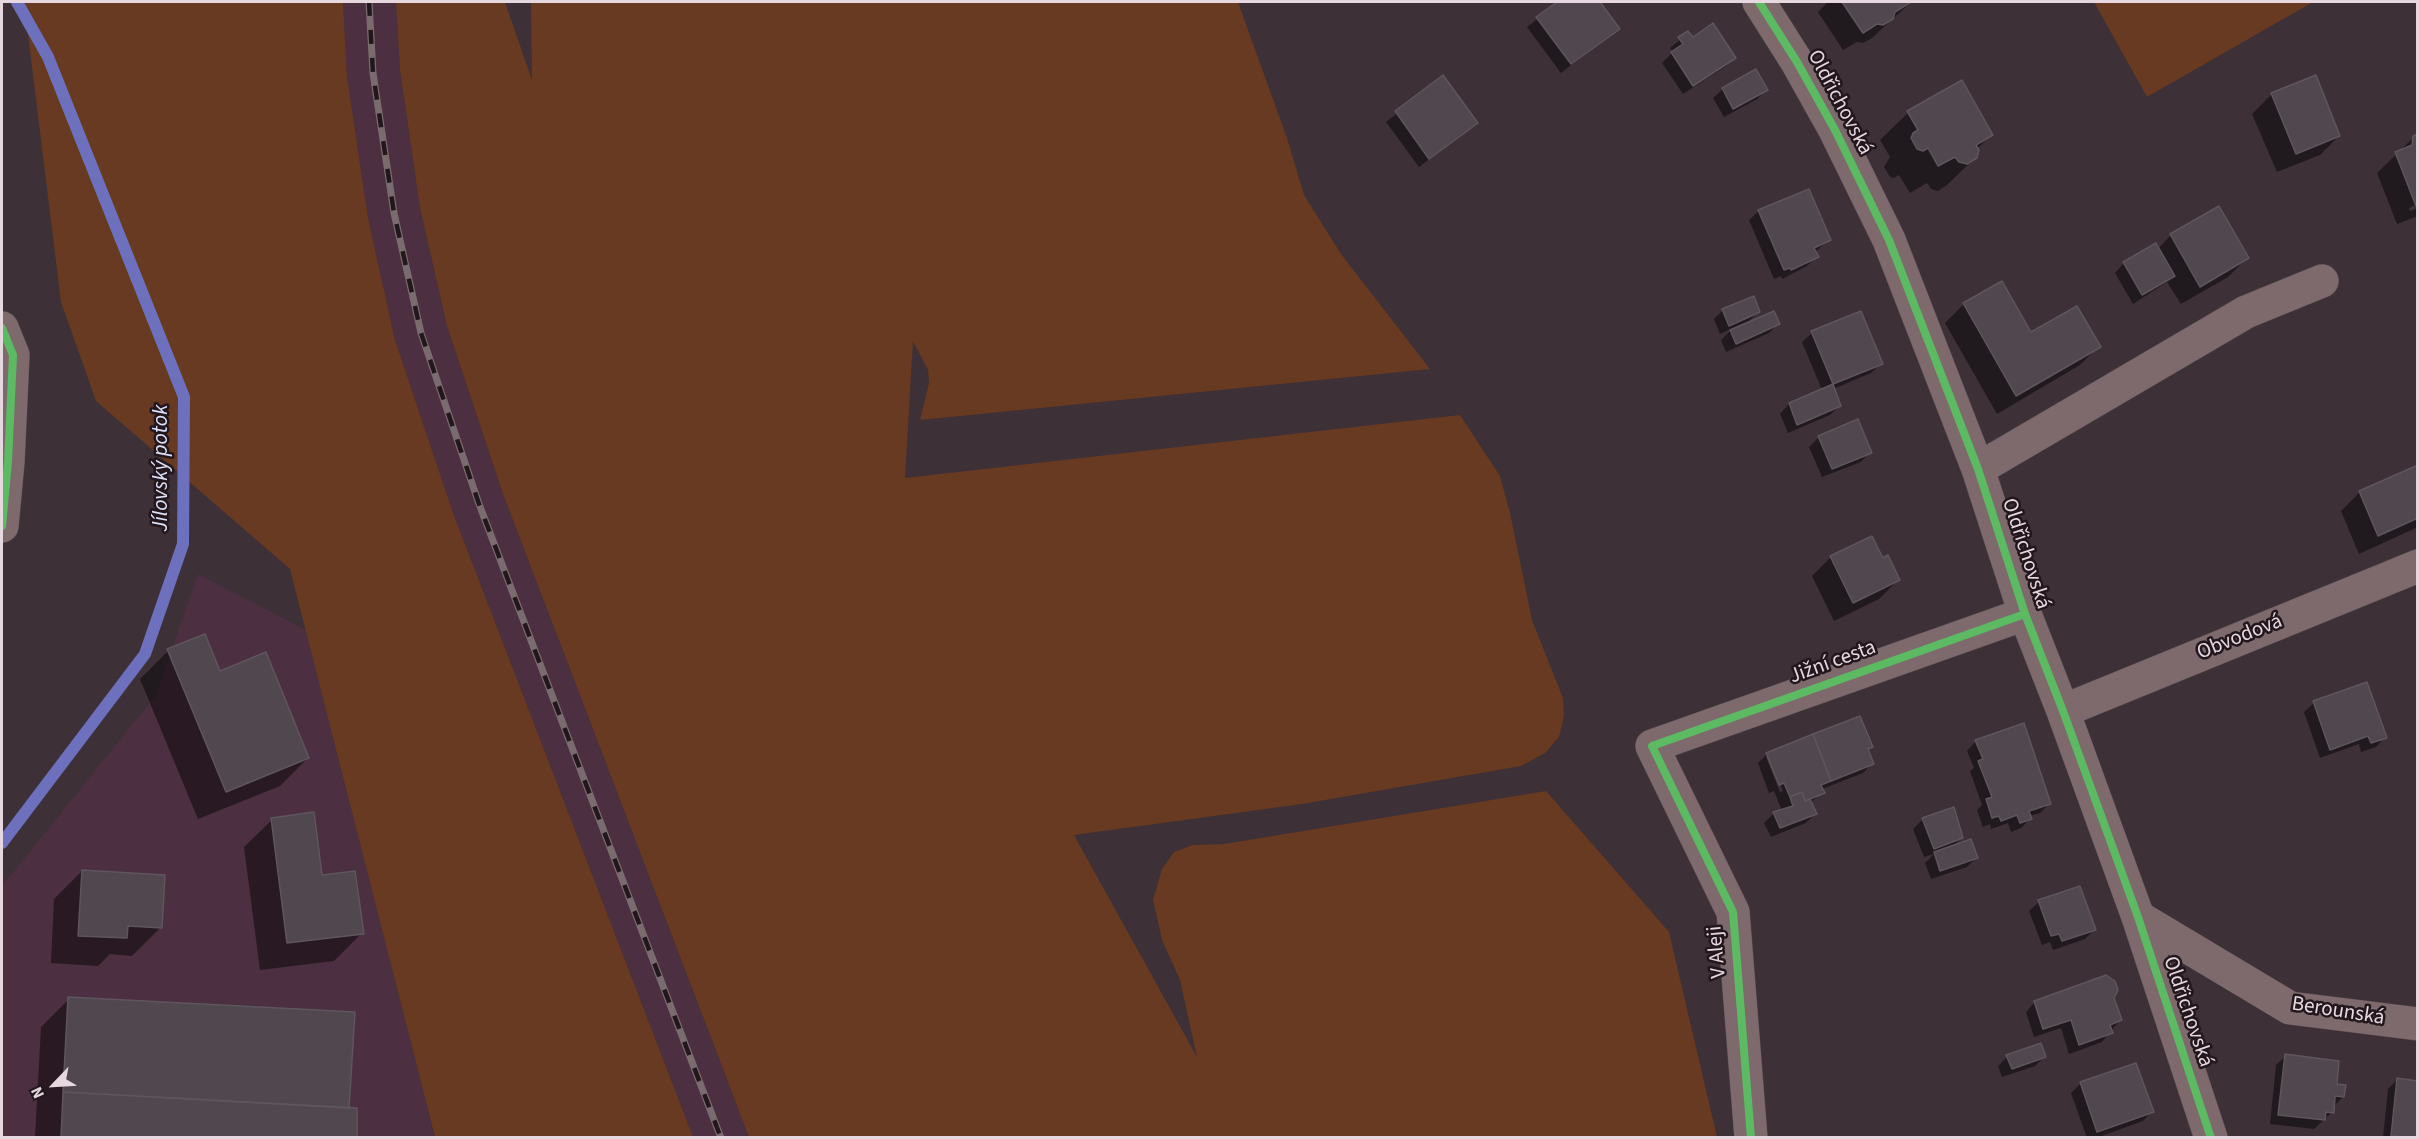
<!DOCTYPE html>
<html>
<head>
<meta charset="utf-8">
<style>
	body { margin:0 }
	#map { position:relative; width:2419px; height:1139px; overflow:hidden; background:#3d3037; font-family:"Source Sans 3",sans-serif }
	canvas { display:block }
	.frame { position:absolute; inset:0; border:3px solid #e7d7df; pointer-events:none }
	.north { position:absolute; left:24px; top:1055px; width:60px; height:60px; -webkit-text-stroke:4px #22171d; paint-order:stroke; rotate:245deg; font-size:16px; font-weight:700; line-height:24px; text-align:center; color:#e7d7df }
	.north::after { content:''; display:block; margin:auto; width:21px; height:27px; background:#e7d7df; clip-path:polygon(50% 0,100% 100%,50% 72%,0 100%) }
</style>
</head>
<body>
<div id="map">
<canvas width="2419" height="1139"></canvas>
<div class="frame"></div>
<div class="north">N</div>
</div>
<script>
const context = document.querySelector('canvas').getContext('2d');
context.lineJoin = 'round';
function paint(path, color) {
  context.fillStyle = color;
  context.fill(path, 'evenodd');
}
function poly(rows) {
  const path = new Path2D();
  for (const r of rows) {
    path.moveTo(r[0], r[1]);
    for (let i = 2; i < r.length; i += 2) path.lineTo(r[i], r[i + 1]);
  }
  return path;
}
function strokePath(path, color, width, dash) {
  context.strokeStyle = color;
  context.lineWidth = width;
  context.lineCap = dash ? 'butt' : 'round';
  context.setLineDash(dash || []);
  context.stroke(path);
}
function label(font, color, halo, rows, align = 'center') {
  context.font = font + ' "Source Sans 3",sans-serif';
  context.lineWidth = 5;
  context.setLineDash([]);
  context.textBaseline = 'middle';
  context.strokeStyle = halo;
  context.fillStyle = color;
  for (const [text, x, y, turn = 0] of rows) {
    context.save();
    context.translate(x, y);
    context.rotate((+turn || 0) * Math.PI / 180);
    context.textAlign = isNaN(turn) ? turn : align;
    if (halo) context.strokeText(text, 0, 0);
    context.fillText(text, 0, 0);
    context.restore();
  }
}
const built = poly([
	[343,2,396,2,400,70,420,208,447,326,503,494,749,1137,693,1137,453,513,395,340,368,218,347,76],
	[198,574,306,630,435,1137,2,1138,2,886,156,695]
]);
const green = poly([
	[24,2,343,2,347,76,368,218,395,340,453,513,693,1137,435,1137,290,569,96,401,61,302],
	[396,2,505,2,532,80,531,2,1238,2,1287,138,1304,195,1341,254,1430,369,920,420,929,383,928,370,913,341,905,478,1460,415,1500,476,1510,513,1532,620,1563,698,1564,716,1559,737,1545,753,1521,766,1302,804,1074,835,1197,1057,1180,980,1162,940,1153,900,1162,869,1174,852,1193,845,1224,844,1546,791,1669,932,1717,1137,749,1137,503,494,447,326,420,208,400,70],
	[2094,2,2313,2,2147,97]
]);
const shadow = poly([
	[1559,2,1598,2,1618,28,1561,73,1527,27],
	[1828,2,1911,2,1872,38,1863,43,1857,42,1843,50,1818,12],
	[1688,33,1692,39,1734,58,1725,67,1683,94,1662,63,1673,52,1670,48],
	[2315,77,2339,136,2320,155,2277,172,2252,114,2271,95],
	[1443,78,1476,123,1419,167,1386,122],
	[1961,82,1991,135,1977,149,1976,157,1947,185,1938,191,1931,189,1927,183,1910,193,1899,175,1894,178,1890,177,1884,167,1890,157,1880,140,1908,113],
	[1723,89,1766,90,1757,99,1724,117,1713,98],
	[2414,137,2418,204,2409,208,2410,211,2418,208,2418,216,2397,224,2377,173],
	[2218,208,2247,258,2228,277,2181,304,2167,282,2133,304,2115,273,2124,263,2158,249,2170,236],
	[1759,211,1829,240,1815,252,1817,256,1807,266,1782,279,1781,276,1774,279,1749,220],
	[1964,304,2031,334,2099,346,2080,365,1997,414,1945,323],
	[1723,310,1759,311,1746,324,1778,323,1769,333,1726,352,1721,340,1733,328,1720,334,1714,319],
	[1812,333,1881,364,1871,373,1833,389,1840,406,1830,415,1788,433,1780,414,1789,404,1822,390,1802,342],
	[1819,437,1870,452,1861,462,1822,477,1809,447],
	[2418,467,2418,527,2359,554,2341,511,2360,492],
	[1831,557,1883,560,1898,580,1879,599,1834,621,1812,576],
	[204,636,219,673,308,758,280,786,198,819,140,679,168,651],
	[2314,703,2385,737,2376,747,2361,752,2359,744,2320,758,2304,712],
	[1976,741,2050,803,2040,813,2029,816,2030,819,2021,828,2011,832,2008,823,1991,829,1990,824,1983,827,1977,810,1982,805,1970,771,1974,768,1967,751],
	[1871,747,1867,750,1872,763,1863,773,1822,789,1823,792,1810,803,1815,814,1806,823,1771,837,1764,823,1774,813,1782,811,1774,791,1769,793,1758,763,1767,754],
	[1766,757,1769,757,1783,791,1780,792],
	[1953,809,1962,838,1952,847,1976,858,1967,867,1931,879,1925,863,1934,854,1924,857,1913,829,1922,820],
	[272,820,362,933,334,961,260,970,244,847],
	[82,871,160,928,132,956,110,954,98,966,51,963,54,899],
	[2039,902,2094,930,2085,939,2053,950,2050,942,2042,945,2029,911],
	[69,999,348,1109,355,1138,35,1138,41,1027],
	[2035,1002,2120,1020,2102,1042,2069,1054,2061,1028,2034,1037,2026,1012],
	[2286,1056,2335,1085,2343,1097,2334,1106,2332,1112,2314,1129,2270,1124,2276,1065],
	[2007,1057,2044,1057,2035,1066,2002,1077,1998,1066],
	[2397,1080,2418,1138,2383,1138,2388,1089],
	[2081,1083,2152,1111,2143,1121,2096,1138,2087,1138,2071,1093]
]);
const stream = poly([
	[2,843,145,654,183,544,184,397,48,57,17,2]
]);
const building = poly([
	[1557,2,1600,2,1620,29,1571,64,1536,17,1557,2],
	[1842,2,1911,2,1895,12,1893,19,1883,25,1877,24,1863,33,1842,2],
	[1713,23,1736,58,1693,86,1671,52,1683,44,1678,37,1688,31,1693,37,1713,23],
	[1756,69,1768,90,1733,109,1722,88,1756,69],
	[1443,75,1478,123,1429,159,1395,111,1443,75],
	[2316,75,2340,136,2296,154,2271,93,2316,75],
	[1962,80,1993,135,1976,145,1979,150,1977,158,1967,164,1959,162,1955,157,1938,166,1928,148,1923,151,1917,149,1911,138,1913,133,1918,130,1907,111,1962,80],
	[2418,134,2418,206,2416,206,2395,152,2412,145,2413,136,2418,134],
	[1809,189,1831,240,1814,248,1819,257,1791,270,1790,268,1784,270,1758,210,1809,189],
	[2219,206,2249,258,2200,287,2170,234,2219,206],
	[2156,243,2175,276,2142,295,2123,262,2156,243],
	[2002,281,2031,332,2077,306,2101,347,2016,396,1963,303,2002,281],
	[1754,296,1760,312,1729,326,1722,309,1754,296],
	[1774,311,1780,324,1736,344,1730,330,1774,311],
	[1861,311,1883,364,1833,384,1811,331,1861,311],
	[1833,384,1841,406,1797,425,1789,403,1833,384],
	[1858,419,1872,453,1832,469,1818,436,1858,419],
	[2418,465,2418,518,2378,536,2359,491,2418,465],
	[1872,536,1883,558,1888,555,1900,580,1853,603,1830,556,1872,536],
	[205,634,220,671,266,652,309,758,226,792,167,649,205,634],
	[2367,682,2387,738,2371,743,2368,736,2330,750,2313,701,2367,682],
	[1860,716,1873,747,1868,749,1874,764,1831,781,1813,734,1860,716],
	[2024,723,2051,804,2029,811,2032,819,2020,823,2017,815,2001,821,1999,816,1992,818,1986,799,1992,797,1978,761,1983,759,1975,740,2024,723],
	[1813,734,1831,781,1821,785,1825,793,1805,801,1802,792,1790,797,1784,783,1779,785,1766,753,1813,734],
	[1802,792,1805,801,1810,799,1817,814,1780,828,1773,812,1793,806,1790,797,1802,792],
	[1954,807,1963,838,1934,849,1922,818,1954,807],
	[314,812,322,875,355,871,364,934,287,943,271,818,314,812],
	[1971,839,1978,858,1940,871,1934,852,1971,839],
	[82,870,165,875,162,928,128,926,127,938,78,936,82,870],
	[2080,886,2096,930,2062,941,2059,934,2051,936,2038,900,2080,886],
	[2106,975,2115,981,2118,990,2114,998,2122,1020,2110,1025,2113,1033,2079,1045,2071,1020,2043,1029,2034,1001,2106,975],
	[68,997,355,1012,349,1108,63,1092,68,997],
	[2041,1043,2046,1057,2012,1069,2006,1055,2041,1043],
	[2285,1054,2339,1061,2337,1084,2346,1085,2344,1097,2335,1096,2334,1113,2326,1112,2325,1120,2278,1115,2285,1054],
	[2136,1063,2154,1112,2097,1132,2080,1082,2136,1063],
	[2397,1078,2418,1081,2418,1138,2391,1136,2397,1078],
	[63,1092,357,1108,357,1138,61,1138,63,1092]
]);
const minor = poly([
	[1759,2,1797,62,1835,130,1889,240,1978,469,2025,614,2063,711,2138,917,2211,1138],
	[2,328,13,355,8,462,2,526],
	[1978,469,2246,312,2322,281],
	[2063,711,2418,566],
	[2138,917,2290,1008,2418,1024],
	[1751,1138,1733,912,1652,746,2025,614]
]);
const rail = poly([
	[369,2,373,73,394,213,421,333,479,504,721,1138]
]);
const cycleway = poly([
	[1759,2,1797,62,1835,130,1889,240,1978,469,2025,614,2063,711,2138,917,2211,1138],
	[2,328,13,355,8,462,2,526],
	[1751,1138,1733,912,1652,746,2025,614]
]);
const streetNames = [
	["Oldřichovská",1839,103,62],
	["Oldřichovská",2025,554,72],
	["Obvodová",2240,638,-22],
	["Jižní cesta",1833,663,-20],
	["V Aleji",1718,952,-95],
	["Oldřichovská",2187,1012,71],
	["Berounská",2338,1012,9]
];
const waterNames = [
	["Jílovský potok",162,468,-90]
];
paint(built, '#4c2f40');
paint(green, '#673a21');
paint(shadow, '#0007');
strokePath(stream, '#6c70bd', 12);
paint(building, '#50474f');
strokePath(building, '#5e555e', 1.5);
strokePath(minor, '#574c52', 34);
strokePath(minor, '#7e6a6c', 33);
strokePath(rail, '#7a6c6e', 7);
strokePath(rail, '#22171d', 4.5, [14]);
strokePath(cycleway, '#5cba63', 8);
label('21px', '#e7d7df', '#22171d', streetNames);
label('italic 22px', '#dde0f7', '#22171d', waterNames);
</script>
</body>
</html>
